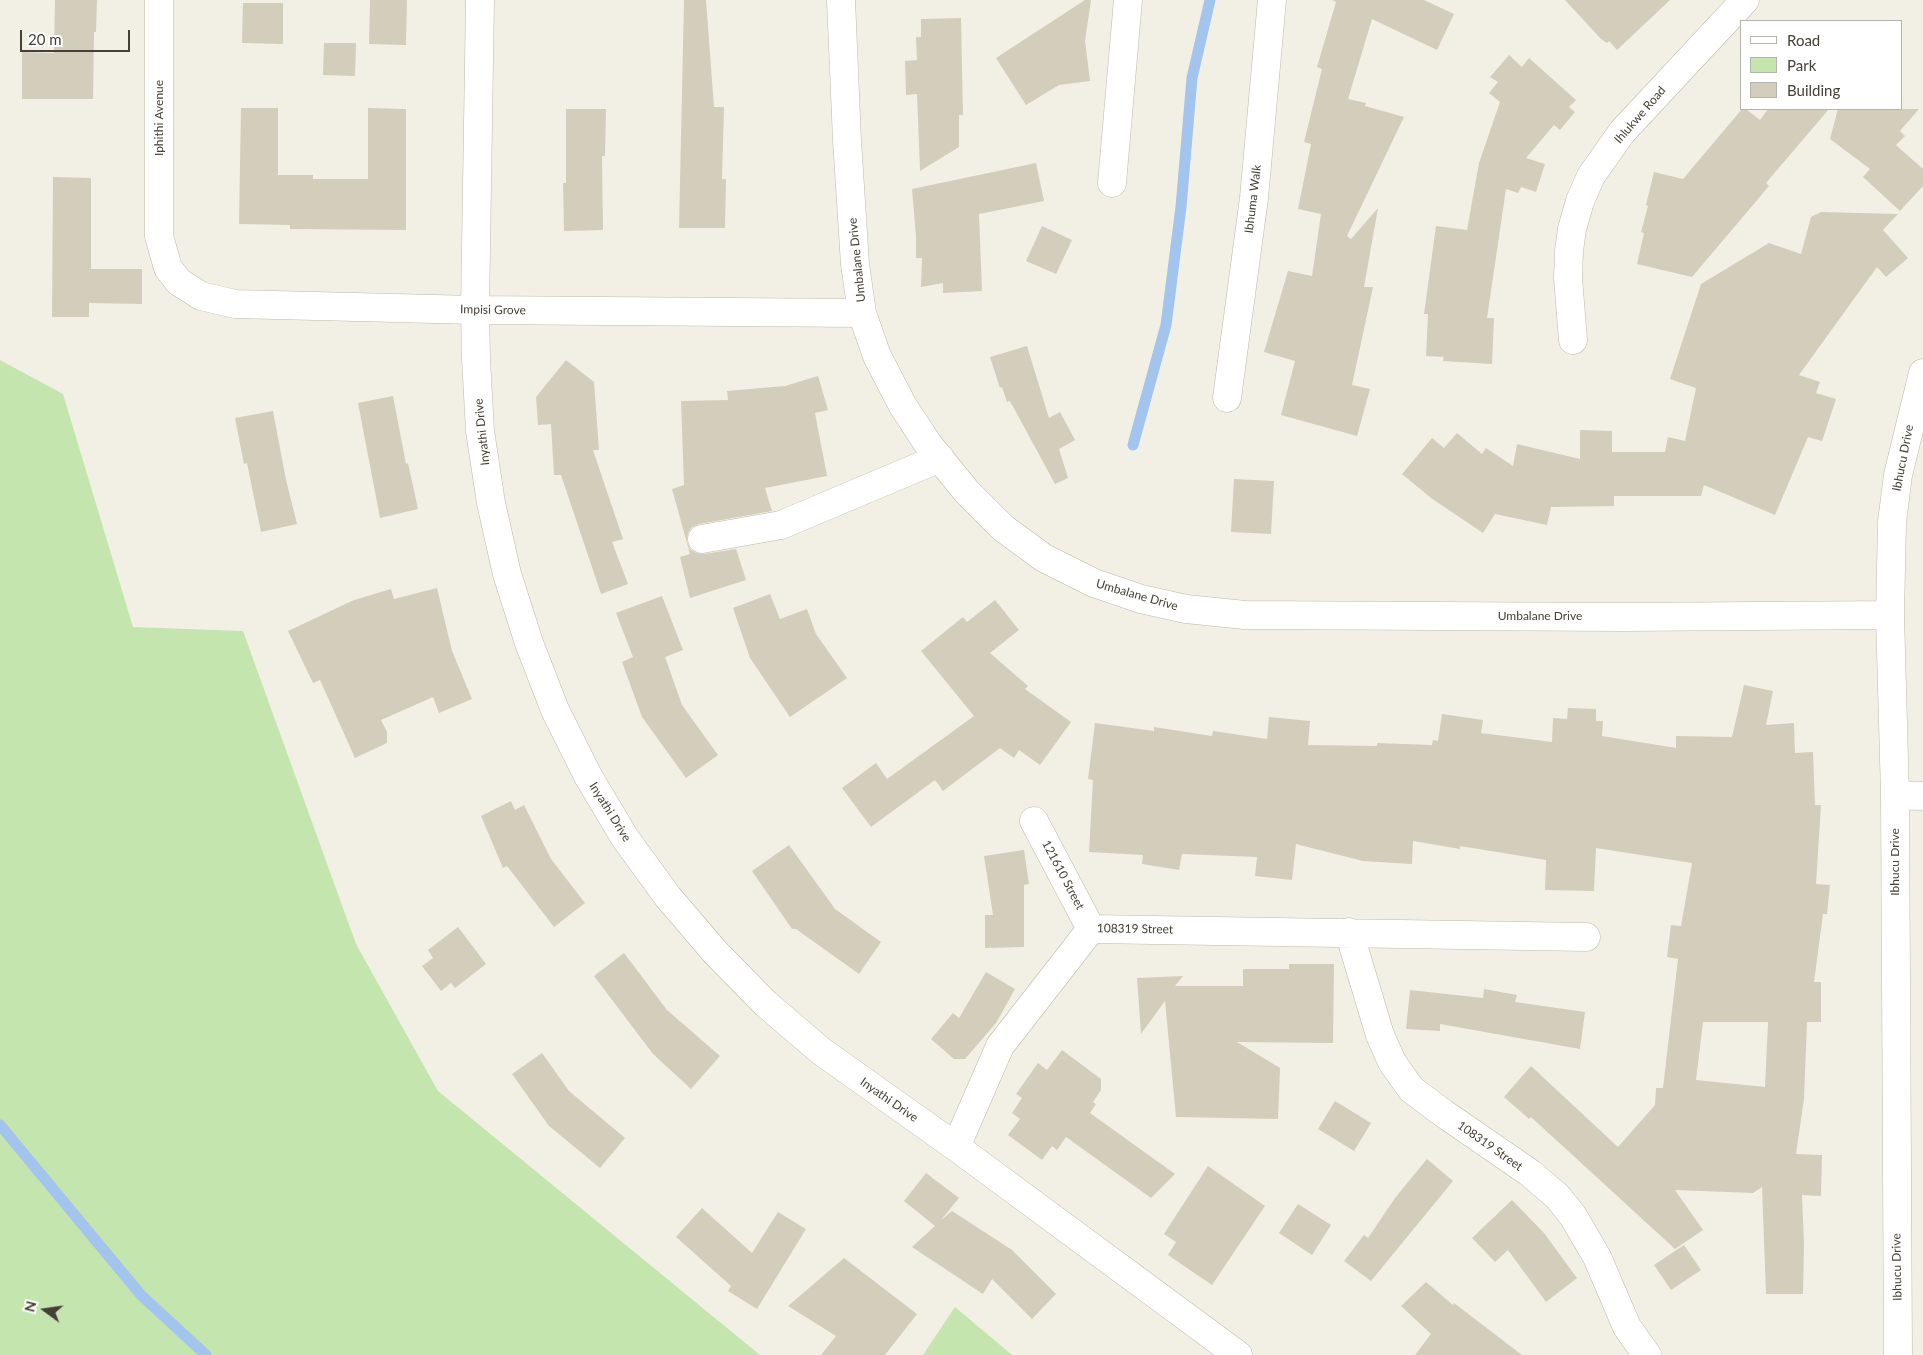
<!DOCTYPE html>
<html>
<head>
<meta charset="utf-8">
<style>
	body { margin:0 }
	#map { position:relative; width:1923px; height:1355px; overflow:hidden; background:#f2f0e5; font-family:Lato,sans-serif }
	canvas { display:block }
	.legend { position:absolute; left:1740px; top:20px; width:162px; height:90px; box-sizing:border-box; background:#fff; border:1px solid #b4b3ae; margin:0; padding:6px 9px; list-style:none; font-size:15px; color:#444035 }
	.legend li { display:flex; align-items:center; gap:10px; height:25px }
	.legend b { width:25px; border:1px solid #b4b3ae }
	.north { position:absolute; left:20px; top:1285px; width:50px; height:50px; -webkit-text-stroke:4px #fff; paint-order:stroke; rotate:284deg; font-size:14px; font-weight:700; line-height:20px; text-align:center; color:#444035 }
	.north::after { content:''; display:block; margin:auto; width:18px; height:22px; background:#444035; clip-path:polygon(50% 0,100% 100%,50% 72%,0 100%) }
	.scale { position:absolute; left:20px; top:30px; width:110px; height:22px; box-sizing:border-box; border:2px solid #444035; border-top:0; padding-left:6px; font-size:15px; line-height:18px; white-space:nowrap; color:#444035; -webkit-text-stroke:4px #fff; paint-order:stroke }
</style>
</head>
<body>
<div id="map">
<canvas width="1923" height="1355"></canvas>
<ul class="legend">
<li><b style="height:6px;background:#fff"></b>Road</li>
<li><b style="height:14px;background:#c5e5af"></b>Park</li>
<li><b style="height:14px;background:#d3cdbb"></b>Building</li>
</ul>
<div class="north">N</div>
<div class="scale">20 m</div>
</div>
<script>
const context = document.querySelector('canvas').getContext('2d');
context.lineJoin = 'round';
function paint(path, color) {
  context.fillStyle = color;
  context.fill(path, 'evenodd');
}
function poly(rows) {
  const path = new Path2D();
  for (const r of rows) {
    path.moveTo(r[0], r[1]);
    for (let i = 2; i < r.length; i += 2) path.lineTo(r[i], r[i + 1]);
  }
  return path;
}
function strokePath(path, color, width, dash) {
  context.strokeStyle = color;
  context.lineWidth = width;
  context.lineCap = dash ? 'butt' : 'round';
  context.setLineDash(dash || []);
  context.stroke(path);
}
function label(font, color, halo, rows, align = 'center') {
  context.font = font + ' Lato,sans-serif';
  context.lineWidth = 4;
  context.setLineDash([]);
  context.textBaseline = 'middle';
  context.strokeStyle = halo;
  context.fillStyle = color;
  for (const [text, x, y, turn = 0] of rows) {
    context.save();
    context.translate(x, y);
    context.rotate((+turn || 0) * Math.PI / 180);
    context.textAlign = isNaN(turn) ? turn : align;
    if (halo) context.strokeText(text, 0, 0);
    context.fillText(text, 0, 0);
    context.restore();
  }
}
const green = poly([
	[0,360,63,394,133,627,243,631,356,944,438,1091,760,1355,0,1355],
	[955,1307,1012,1355,923,1355]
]);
const stream = poly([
	[1133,445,1166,325,1181,207,1192,78,1210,0],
	[0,1125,141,1295,206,1355]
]);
const building = poly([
	[55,0,97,0,96,32,94,32,93,99,22,99,22,52,54,53],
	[370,0,407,0,406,45,369,44],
	[684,0,706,0,714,107,724,107,722,179,726,179,725,228,679,228],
	[1085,0,1091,0,1085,41,1090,81,1059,85,1026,105,996,58],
	[1332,0,1424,0,1454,14,1437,50,1372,19,1348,99,1366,103,1365,106,1404,117,1347,236,1351,239,1378,208,1364,287,1373,287,1352,385,1370,389,1357,436,1281,415,1295,361,1264,352,1288,271,1312,276,1321,214,1298,209,1311,144,1304,142,1322,69,1317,67,1336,2],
	[1565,0,1670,0,1617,50,1609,41,1607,43,1601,39],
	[243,3,283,3,283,44,242,43],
	[961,18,963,115,959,115,959,147,920,171,917,94,906,95,905,61,917,60,916,37,921,37,921,19],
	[324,43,356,43,355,76,323,75],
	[1509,55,1522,67,1529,58,1576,100,1569,107,1575,112,1560,130,1554,125,1526,158,1545,164,1536,192,1521,187,1518,193,1506,189,1487,318,1494,318,1492,364,1443,361,1444,357,1426,356,1428,314,1424,314,1436,226,1467,230,1479,163,1500,102,1489,93,1498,82,1490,77],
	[241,108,278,108,278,175,313,175,313,179,368,179,368,108,406,109,406,230,290,229,290,225,239,224],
	[566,109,606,109,605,156,602,156,603,230,564,231,563,183,566,183],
	[1742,109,1746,109,1760,120,1768,109,1829,109,1766,183,1769,186,1692,277,1637,264,1644,233,1641,232,1648,206,1646,205,1654,172,1683,179],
	[1838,109,1919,109,1900,131,1905,136,1896,145,1923,169,1923,186,1900,211,1863,177,1870,169,1830,139],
	[1036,163,1044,201,979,214,982,291,943,293,943,283,921,287,922,258,916,258,916,236,912,189],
	[53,177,91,178,91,269,142,269,142,304,89,303,89,317,52,317],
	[1821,212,1898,214,1883,230,1908,258,1886,277,1877,267,1799,375,1820,382,1816,393,1836,399,1822,441,1808,437,1775,515,1704,485,1701,496,1614,496,1614,506,1551,507,1547,525,1495,514,1483,533,1431,498,1402,474,1432,438,1444,448,1457,433,1482,454,1486,448,1513,466,1517,444,1580,459,1580,430,1612,431,1612,452,1665,452,1668,437,1685,441,1696,388,1670,379,1701,284,1769,243,1801,254,1811,217],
	[1042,226,1072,240,1056,274,1026,261],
	[1027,346,1049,418,1060,412,1075,440,1059,449,1068,478,1055,484,1010,401,1007,402,1002,387,1000,388,990,357],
	[566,360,594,382,599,450,593,450,623,539,612,542,628,584,601,594,561,475,554,475,551,424,538,425,536,397],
	[818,376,828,410,815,413,827,476,765,488,772,511,699,524,692,527,688,533,687,541,690,549,696,553,704,554,736,549,746,580,690,598,680,557,690,554,672,489,684,485,681,401,728,400,727,391,785,386],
	[393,396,406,464,408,463,418,509,380,518,358,403],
	[273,411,286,480,297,524,261,532,247,463,244,464,235,418],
	[1234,479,1274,481,1271,534,1231,532],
	[437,588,452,651,472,699,439,713,433,697,381,720,387,732,387,743,355,758,320,680,313,683,288,631,354,600,391,589,394,599],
	[770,594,780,619,807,609,816,634,847,678,790,717,750,658,733,608],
	[662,596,683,650,665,657,682,705,718,755,686,778,642,717,622,662,633,657,616,613],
	[995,600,1019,630,990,653,1028,686,1025,689,1071,722,1040,765,1019,750,1014,758,1000,748,943,791,935,780,871,827,842,788,876,763,887,779,974,716,921,651,963,617,967,622],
	[1744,685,1773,691,1766,725,1794,723,1795,753,1813,752,1815,805,1821,805,1816,884,1830,885,1827,914,1823,914,1814,982,1821,982,1821,1022,1807,1022,1804,1099,1796,1154,1822,1155,1821,1196,1802,1195,1804,1244,1803,1294,1766,1294,1762,1187,1753,1193,1675,1190,1703,1230,1675,1249,1531,1117,1529,1119,1504,1097,1531,1066,1618,1147,1655,1105,1656,1088,1663,1088,1678,959,1667,957,1671,925,1681,926,1692,863,1596,848,1594,891,1545,890,1546,860,1460,846,1460,849,1413,841,1412,864,1363,861,1296,844,1292,880,1255,876,1257,857,1182,854,1179,870,1142,864,1143,855,1089,852,1093,780,1088,779,1095,723,1154,731,1154,727,1212,736,1213,731,1267,739,1269,717,1310,721,1308,745,1377,746,1377,743,1432,745,1433,740,1438,741,1442,714,1483,720,1481,733,1552,742,1553,718,1567,719,1568,708,1596,709,1596,721,1603,721,1602,736,1676,748,1676,736,1732,737],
	[1703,1022,1768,1022,1765,1087,1696,1080],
	[511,801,515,810,524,805,551,859,585,903,554,927,507,866,503,868,481,816],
	[789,845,835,909,881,942,859,974,796,929,792,929,752,871],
	[1024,850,1029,884,1024,885,1024,947,985,948,985,915,993,915,984,856],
	[458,927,486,964,455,988,451,983,441,991,422,966,433,958,428,950],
	[624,953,667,1010,720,1056,691,1089,653,1054,594,976],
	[1289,964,1334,964,1333,1043,1237,1042,1280,1068,1278,1119,1176,1117,1165,1001,1141,1034,1137,978,1183,976,1175,986,1243,986,1243,969,1289,969],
	[986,972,1015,989,996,1023,965,1059,954,1059,931,1039,953,1013,959,1018],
	[1484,989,1517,995,1515,1002,1585,1012,1580,1049,1440,1024,1440,1031,1406,1029,1410,990,1483,998],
	[1062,1050,1101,1079,1101,1090,1093,1102,1096,1104,1090,1113,1175,1174,1151,1198,1066,1137,1057,1150,1052,1146,1042,1160,1008,1135,1020,1119,1012,1113,1022,1098,1016,1094,1038,1063,1047,1070],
	[542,1053,569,1091,625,1138,600,1168,549,1126,512,1074],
	[1335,1101,1371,1123,1354,1151,1318,1129],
	[1427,1159,1453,1181,1371,1281,1344,1261,1364,1235,1368,1238,1395,1198],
	[1208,1166,1265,1206,1212,1285,1168,1255,1176,1242,1164,1234],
	[926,1173,959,1198,941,1220,952,1211,1012,1250,1056,1294,1032,1319,992,1279,983,1294,912,1247,935,1226,904,1201],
	[1512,1200,1544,1233,1577,1278,1546,1302,1508,1250,1495,1262,1472,1238],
	[1298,1204,1331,1225,1312,1255,1279,1233],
	[702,1208,752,1253,778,1212,806,1229,757,1309,728,1291,731,1286,676,1237],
	[1684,1245,1701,1270,1671,1290,1654,1265],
	[844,1258,917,1314,885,1355,821,1355,836,1336,788,1306],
	[1426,1282,1453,1305,1454,1303,1522,1355,1415,1355,1431,1334,1401,1306]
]);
const minor = poly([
	[159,0,159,236,168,268,179,282,201,296,235,304,475,310,862,313],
	[480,0,475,310,476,359,480,431,491,503,507,574,529,643,555,710,588,776,625,838,668,897,715,952,766,1004,821,1051,956,1147,1238,1355],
	[841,0,847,140,855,264,862,313,877,356,903,406,928,444,967,492,1003,528,1044,558,1094,583,1141,599,1186,609,1245,615,1623,617,1890,615],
	[1112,183,1128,0],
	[1573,340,1568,278,1569,251,1572,229,1580,201,1591,176,1622,132,1745,0],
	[1227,398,1254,198,1272,0],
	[702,539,781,525,940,458],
	[1895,795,1923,796],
	[1034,821,1091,929],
	[1349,932,1380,1035,1392,1062,1411,1089,1443,1113,1530,1173,1558,1197,1573,1216,1597,1257,1627,1327,1647,1355],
	[956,1147,1000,1046,1091,929,1586,937],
	[1898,1355,1895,795,1890,615,1892,522,1898,475,1923,373]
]);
const streetNames = [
	["Ihlukwe Road",1640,115,-49],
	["Iphithi Avenue",159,118,-90],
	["Ibhuma Walk",1253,199,-83],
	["Umbalane Drive",857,260,-96],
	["Impisi Grove",493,310,1],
	["Inyathi Drive",482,432,-96],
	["Ibhucu Drive",1903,458,-79],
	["Umbalane Drive",1137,595,16],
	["Umbalane Drive",1540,616],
	["Inyathi Drive",610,812,58],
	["Ibhucu Drive",1895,862,-90],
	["121610 Street",1063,875,62],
	["108319 Street",1135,929,1],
	["Inyathi Drive",889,1100,35],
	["108319 Street",1490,1146,35],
	["Ibhucu Drive",1897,1267,-91]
];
paint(green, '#c5e5af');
strokePath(stream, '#a3c4ed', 11);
paint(building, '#d3cdbb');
strokePath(minor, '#bdb9a8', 29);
strokePath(minor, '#fff', 28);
label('12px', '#444035', '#fff', streetNames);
</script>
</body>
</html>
